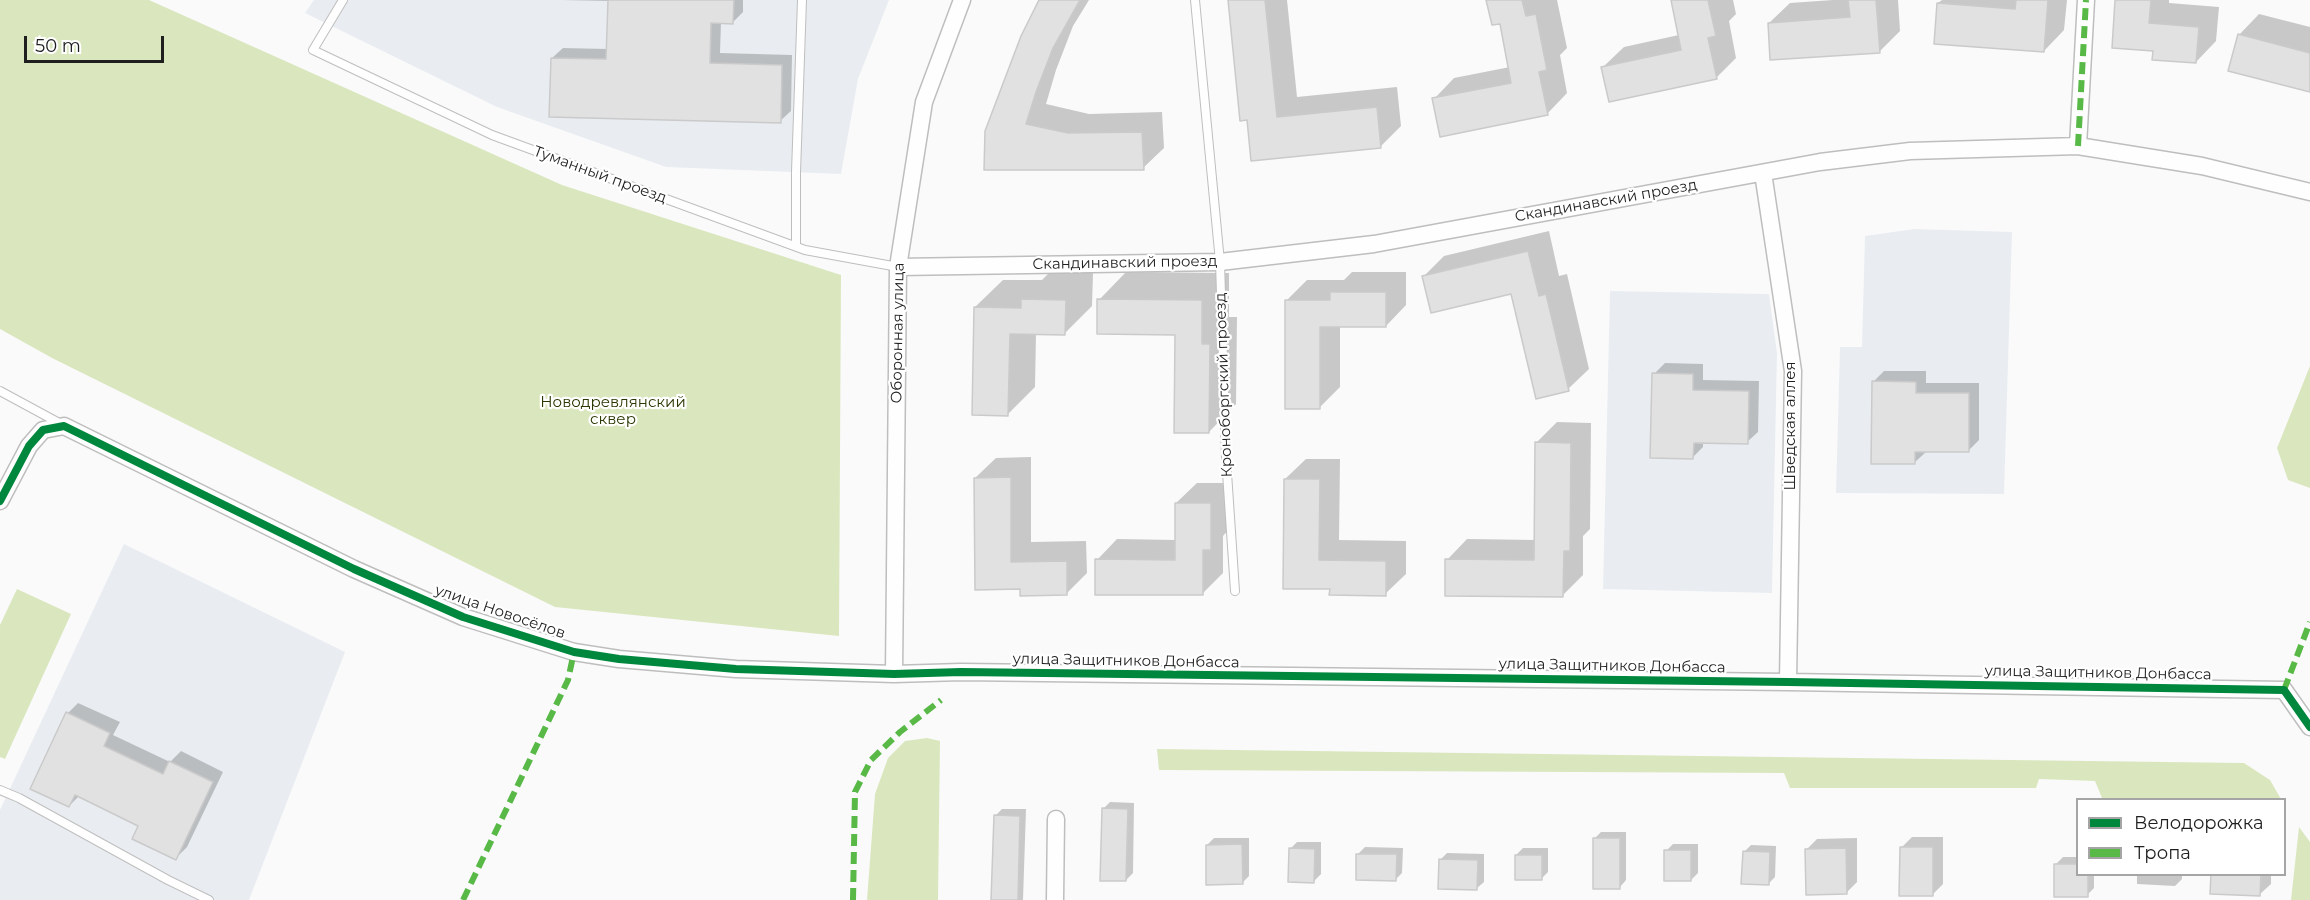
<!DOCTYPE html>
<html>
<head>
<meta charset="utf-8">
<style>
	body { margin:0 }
	#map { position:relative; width:2310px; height:900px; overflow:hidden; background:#fafafb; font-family:Montserrat,sans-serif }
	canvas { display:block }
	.legend { position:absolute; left:2076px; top:798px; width:210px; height:78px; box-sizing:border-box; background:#fff; border:2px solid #a5a5a6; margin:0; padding:8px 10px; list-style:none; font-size:18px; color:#1f1f20 }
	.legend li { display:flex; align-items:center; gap:12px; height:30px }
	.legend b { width:30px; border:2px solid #a5a5a6 }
	.scale { position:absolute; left:24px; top:36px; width:140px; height:27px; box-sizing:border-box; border:3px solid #1f1f20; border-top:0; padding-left:8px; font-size:18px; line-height:21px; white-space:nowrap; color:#1f1f20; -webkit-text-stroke:4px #fff; paint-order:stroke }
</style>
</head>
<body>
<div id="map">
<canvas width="2310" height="900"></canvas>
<ul class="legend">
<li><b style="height:8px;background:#00873e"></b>Велодорожка</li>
<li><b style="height:8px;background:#58b947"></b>Тропа</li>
</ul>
<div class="scale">50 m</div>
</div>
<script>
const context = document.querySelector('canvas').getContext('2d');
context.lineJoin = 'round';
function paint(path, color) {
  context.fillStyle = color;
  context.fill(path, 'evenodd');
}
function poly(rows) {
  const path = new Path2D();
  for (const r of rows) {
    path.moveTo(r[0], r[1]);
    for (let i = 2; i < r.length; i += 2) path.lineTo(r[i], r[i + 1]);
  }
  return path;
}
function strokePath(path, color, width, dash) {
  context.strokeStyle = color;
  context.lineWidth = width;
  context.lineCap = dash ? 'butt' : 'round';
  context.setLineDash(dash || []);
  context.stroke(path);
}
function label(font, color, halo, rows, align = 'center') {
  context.font = font + ' Montserrat,sans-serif';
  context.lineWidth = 4.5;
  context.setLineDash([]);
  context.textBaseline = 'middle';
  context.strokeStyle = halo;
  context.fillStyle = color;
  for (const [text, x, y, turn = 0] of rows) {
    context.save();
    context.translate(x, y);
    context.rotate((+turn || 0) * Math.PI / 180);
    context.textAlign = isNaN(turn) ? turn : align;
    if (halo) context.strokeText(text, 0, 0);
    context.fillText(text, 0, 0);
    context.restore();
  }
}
const built = poly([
	[314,0,889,0,858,79,841,174,666,167,497,107,305,13],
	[1914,229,2012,232,2004,494,1836,493,1840,347,1862,347,1865,236],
	[1610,291,1769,294,1777,353,1772,593,1603,589],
	[124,544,345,652,249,900,0,900,0,810]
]);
const green = poly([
	[0,0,149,0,562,185,841,275,839,636,555,607,52,358,0,329],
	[2310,366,2310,488,2288,480,2277,448],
	[17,589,71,614,5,759,0,757,0,625],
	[927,738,940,741,938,900,867,900,875,794,888,758,905,741],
	[1157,749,2244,763,2270,780,2281,799,2102,798,2095,781,2039,779,2036,788,1790,788,1784,773,1159,770],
	[2299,827,2310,842,2310,900,2291,900]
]);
const shadow = poly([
	[561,0,743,0,743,12,732,23,721,22,720,53,792,55,791,111,780,121,552,58,563,48,608,49,610,1],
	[1041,0,1089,0,1073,26,1056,70,1046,104,1089,114,1162,112,1164,148,1143,168,985,168],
	[1229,0,1287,0,1297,97,1397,87,1401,126,1380,147,1249,118],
	[1488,0,1557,0,1567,48,1560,55,1567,93,1547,114,1434,99,1454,78,1510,67,1501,22],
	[1672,0,1733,0,1736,14,1729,21,1736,58,1716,78,1603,67,1624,47,1679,35],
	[1833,0,1898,0,1900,31,1880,51,1769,23,1790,3],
	[1942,0,2067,0,2064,30,2044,51,1938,3],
	[2117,0,2169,0,2169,3,2219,7,2216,41,2196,62,2155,49],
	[2259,14,2310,27,2310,91,2239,35],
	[1549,231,1559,276,1567,274,1589,369,1568,389,1513,292,1424,276,1444,256],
	[1050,272,1093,273,1092,306,1064,334,1036,333,1035,387,1008,414,975,307,1003,280,1042,280],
	[1126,272,1229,273,1229,317,1237,317,1236,404,1209,432,1177,333,1099,300],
	[1352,272,1406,272,1406,305,1386,326,1340,326,1340,387,1320,407,1286,301,1307,280,1344,280],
	[1665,363,1703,364,1703,380,1759,381,1758,432,1747,442,1703,442,1703,447,1693,457,1654,374],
	[1884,371,1926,371,1926,383,1979,383,1979,440,1968,451,1926,452,1915,462,1873,382],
	[1557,422,1591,423,1590,529,1583,536,1583,575,1563,595,1447,560,1467,539,1536,540,1536,443],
	[1031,457,1031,542,1086,541,1087,573,1066,594,1021,588,975,478,996,458],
	[1306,459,1340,459,1339,540,1406,541,1406,574,1385,594,1331,588,1284,587,1285,479],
	[1197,483,1231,483,1230,528,1223,536,1223,573,1202,594,1097,560,1117,539,1176,540,1176,503],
	[78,703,120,722,113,735,170,762,181,751,223,772,187,847,176,858,140,825,79,796,69,806,68,713],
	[1110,802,1134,803,1133,873,1126,880,1103,809],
	[1002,809,1026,809,1023,900,993,900,995,816],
	[1601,832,1626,832,1626,880,1620,887,1594,839],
	[1912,837,1943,837,1943,884,1932,895,1901,848],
	[1214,838,1249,838,1249,876,1242,883,1207,845],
	[1857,838,1857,882,1847,892,1807,849,1817,839],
	[1297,842,1321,842,1321,874,1314,881,1290,849],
	[1673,844,1698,844,1698,873,1691,880,1666,851],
	[1751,845,1776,846,1775,877,1768,884,1744,852],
	[1365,847,1403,848,1402,873,1395,880,1358,854],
	[1523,848,1548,848,1548,872,1541,879,1516,855],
	[1447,853,1484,854,1484,882,1477,888,1440,860],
	[2063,857,2078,857,2078,874,2094,874,2094,888,2087,895,2056,864],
	[2137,874,2182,874,2182,879,2175,886,2137,884],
	[2212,874,2271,874,2271,884,2260,894]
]);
const building = poly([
	[608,0,734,0,733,24,711,23,710,63,782,65,781,123,549,117,551,58,606,59,608,0],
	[1039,0,1080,0,1053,48,1036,92,1026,124,1068,133,1142,132,1144,170,984,170,985,131,1021,36,1039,0],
	[1228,0,1265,0,1277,117,1377,107,1381,148,1251,161,1247,120,1240,121,1228,0],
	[1486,0,1522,0,1526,16,1536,14,1547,70,1539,72,1548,115,1440,137,1432,98,1511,83,1500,24,1492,25,1486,0],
	[1671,0,1708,0,1716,36,1708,38,1717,79,1609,102,1601,67,1681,50,1671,0],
	[1848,0,1876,0,1880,53,1770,60,1768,23,1850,17,1848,0],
	[2016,0,2048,0,2044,52,1934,44,1937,3,2015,9,2016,0],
	[2115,0,2151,0,2149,23,2199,27,2196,63,2152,60,2153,51,2112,48,2115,0],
	[2238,34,2310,53,2310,92,2228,71,2238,34],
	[1528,251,1539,296,1546,294,1569,391,1536,399,1511,294,1431,313,1422,276,1528,251],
	[1330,292,1386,292,1386,327,1320,327,1320,409,1285,409,1285,300,1330,300,1330,292],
	[1021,299,1066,300,1065,335,1010,334,1008,416,972,415,974,307,1021,308,1021,299],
	[1097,299,1202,300,1202,344,1210,344,1209,433,1174,433,1175,335,1097,334,1097,299],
	[1652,373,1693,374,1693,390,1749,391,1748,444,1694,443,1693,459,1650,458,1652,373],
	[1872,381,1916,382,1916,393,1969,393,1969,452,1915,452,1915,464,1871,464,1872,381],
	[1535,442,1571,443,1570,551,1564,551,1563,597,1445,596,1445,559,1534,560,1535,442],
	[1011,477,1011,562,1067,561,1067,595,1020,596,1020,589,975,590,974,478,1011,477],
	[1284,479,1320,479,1319,560,1386,561,1386,596,1329,595,1330,589,1283,589,1284,479],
	[1175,503,1211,503,1211,550,1203,550,1203,595,1095,595,1095,559,1175,560,1175,503],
	[66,712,110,733,104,746,163,774,169,761,213,782,176,860,132,839,138,826,75,795,69,807,30,789,66,712],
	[1102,808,1128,809,1126,881,1100,881,1102,808],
	[994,815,1020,816,1018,900,991,900,994,815],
	[1593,838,1620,838,1620,889,1593,889,1593,838],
	[1242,844,1243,884,1206,885,1206,845,1242,844],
	[1900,847,1933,847,1933,896,1899,896,1900,847],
	[1289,848,1315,849,1314,883,1288,882,1289,848],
	[1846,848,1847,894,1806,895,1805,849,1846,848],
	[1664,850,1691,850,1691,881,1664,881,1664,850],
	[1743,851,1770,852,1769,885,1741,884,1743,851],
	[1356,854,1397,854,1396,881,1356,880,1356,854],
	[1515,855,1542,855,1542,880,1515,880,1515,855],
	[1439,859,1478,860,1477,890,1438,889,1439,859],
	[2054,864,2078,864,2078,874,2088,874,2088,897,2054,897,2054,864],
	[2211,874,2261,874,2260,896,2210,894,2211,874]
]);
const lane = poly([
	[343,0,313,50,492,135,805,250,898,267],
	[1195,0,1220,262,1226,458,1235,591],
	[796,246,796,172,802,0],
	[0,391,61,424],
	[0,790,19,798,168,880,209,900]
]);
const street = poly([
	[2078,146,2086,0],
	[1763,173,1793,371,1788,682],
	[898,267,1220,262,1374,244,1820,162,1910,151,2078,146,2202,166,2310,192],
	[0,501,29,446,43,430,64,426,354,569,463,617,574,652,619,659,736,669,894,674,961,672,1788,682,2284,690,2310,727],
	[894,674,898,267,924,102,962,0],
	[1055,900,1056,819]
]);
const quiet = poly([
	[2078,146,2086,0],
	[2284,690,2310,622],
	[463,900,568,680,574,652],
	[853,900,855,792,871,760,900,732,941,700]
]);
const cycleway = poly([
	[0,501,29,446,43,430,64,426,354,569,463,617,574,652,619,659,736,669,894,674,961,672,1788,682,2284,690,2310,727]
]);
const streetNames = [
	["Туманный проезд",600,175,20],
	["Скандинавский проезд",1606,201,-10],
	["Скандинавский проезд",1125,263,-1],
	["Оборонная улица",898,333,-89],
	["Кроноборгский проезд",1224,385,-92],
	["Шведская аллея",1791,426,-90],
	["улица Новосёлов",500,612,19],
	["улица Защитников Донбасса",1126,661,1],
	["улица Защитников Донбасса",1612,666,1],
	["улица Защитников Донбасса",2098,673,1]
];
const parkNames = [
	["Новодревлянский",613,403],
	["сквер",613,420]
];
paint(built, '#e9edf1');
paint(green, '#dae7be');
paint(shadow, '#0003');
paint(building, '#e1e1e1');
strokePath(building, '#cacacb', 1.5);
strokePath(lane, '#bebebe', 10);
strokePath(street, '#bebebe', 19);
strokePath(lane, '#fefefe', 8);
strokePath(street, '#fefefe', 16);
strokePath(quiet, '#58b947', 6, [12, 6]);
strokePath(cycleway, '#00873e', 8);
label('15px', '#1f1f20', '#fff', streetNames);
label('15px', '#293700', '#fff', parkNames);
</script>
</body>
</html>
